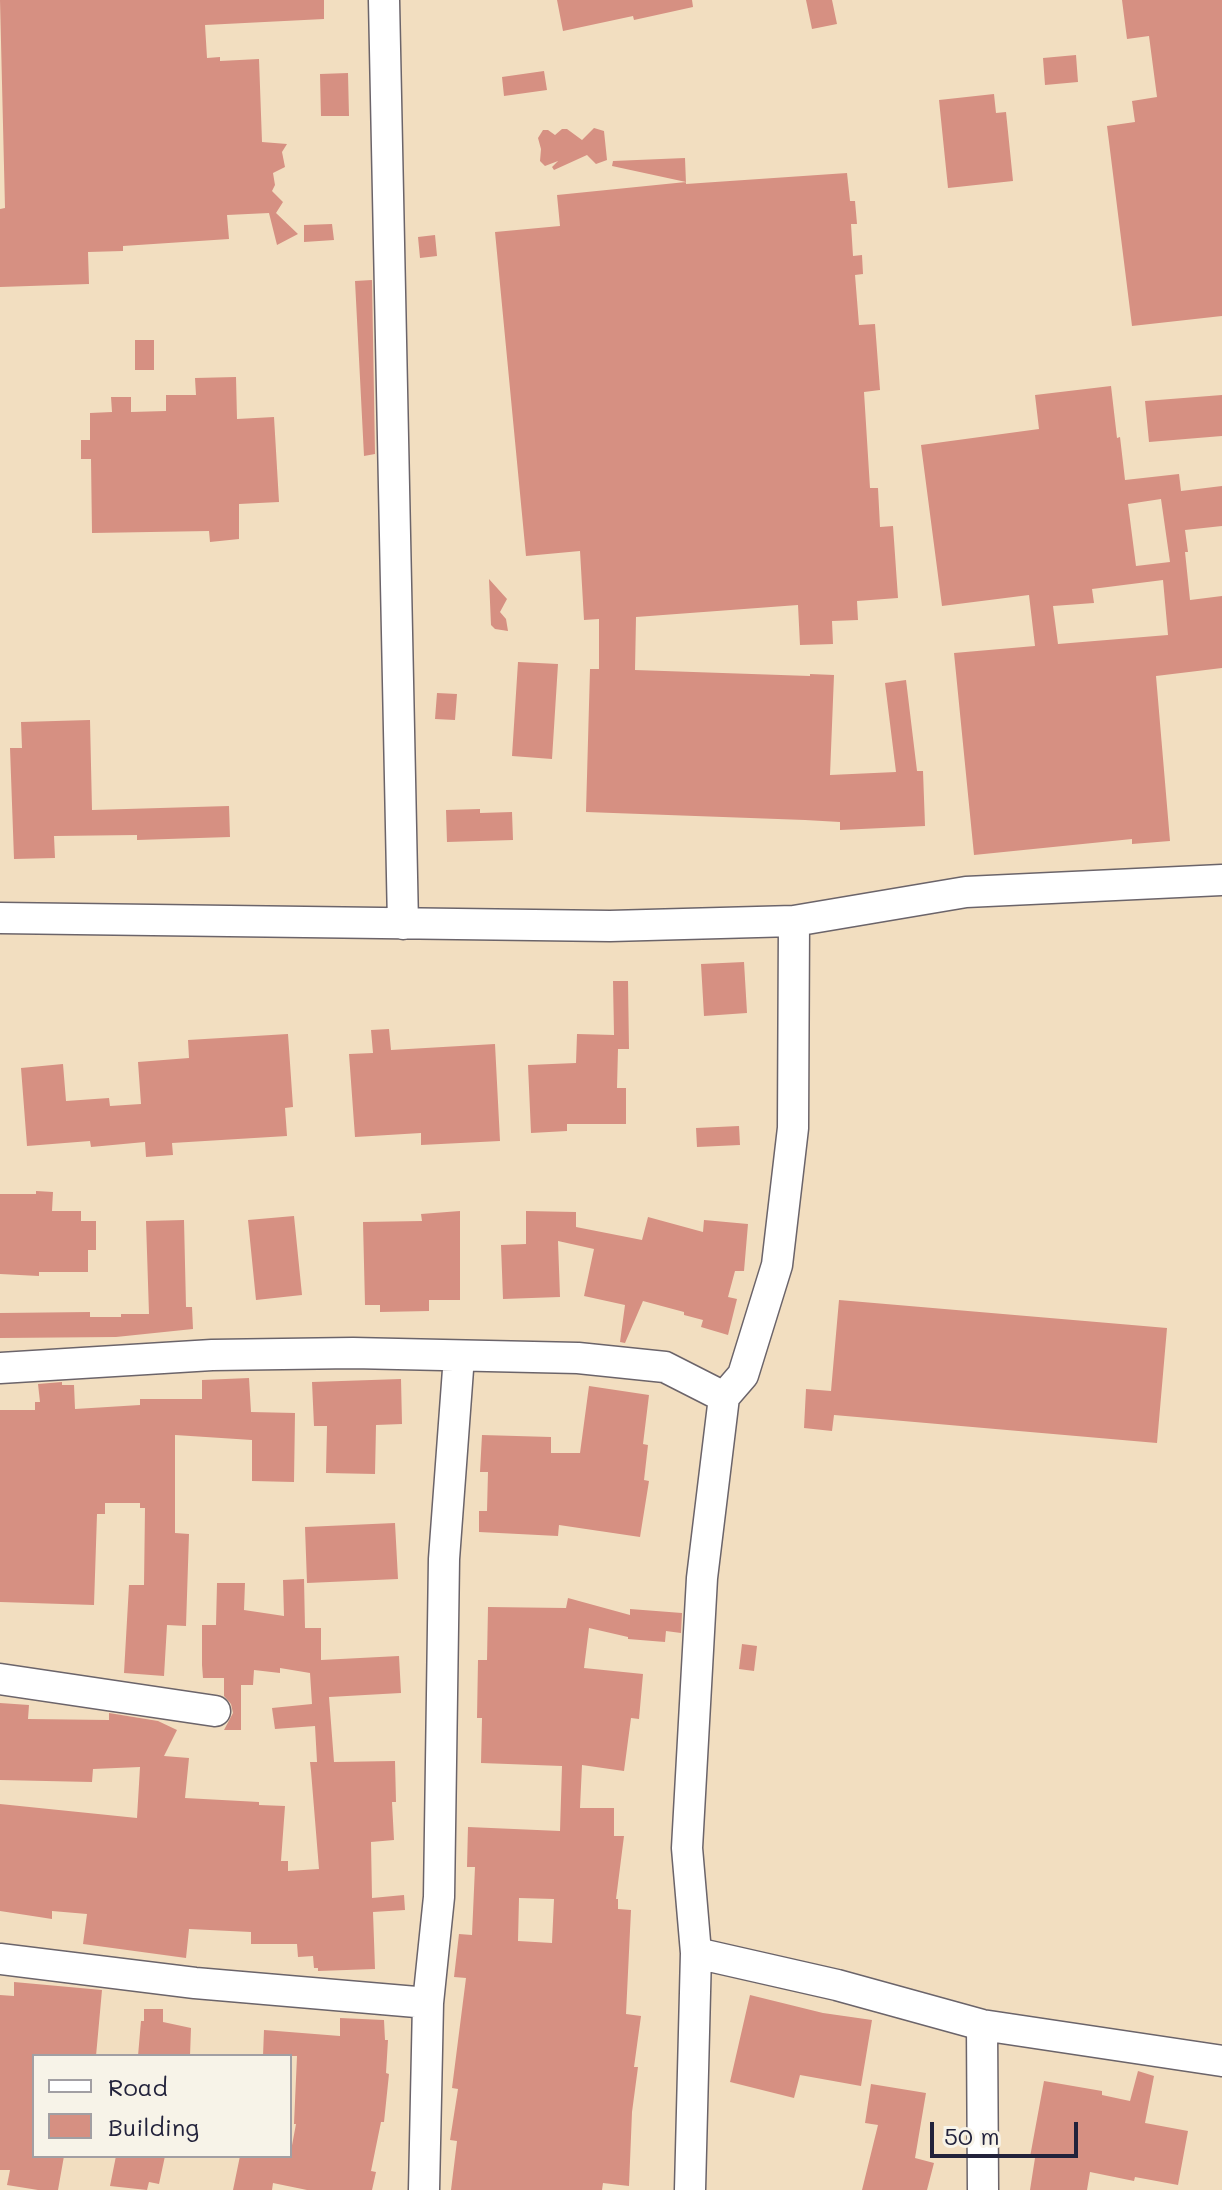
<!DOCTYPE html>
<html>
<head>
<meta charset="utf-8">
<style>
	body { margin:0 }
	#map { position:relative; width:1222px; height:2190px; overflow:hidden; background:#f2dec0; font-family:Mali,sans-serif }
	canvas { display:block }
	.legend { position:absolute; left:32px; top:2054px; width:260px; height:104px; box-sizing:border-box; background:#f7f3e8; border:2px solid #a29fa3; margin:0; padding:10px 14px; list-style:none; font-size:24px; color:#22223b }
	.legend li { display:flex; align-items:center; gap:16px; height:40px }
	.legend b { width:40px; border:2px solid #a29fa3 }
	.scale { position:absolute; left:930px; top:2122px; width:148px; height:36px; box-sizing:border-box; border:4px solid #22223b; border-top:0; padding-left:10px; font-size:24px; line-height:28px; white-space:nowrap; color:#22223b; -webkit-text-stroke:6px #f7f3e8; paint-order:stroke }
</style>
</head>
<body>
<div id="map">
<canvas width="1222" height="2190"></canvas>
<ul class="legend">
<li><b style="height:10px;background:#fff"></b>Road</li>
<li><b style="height:22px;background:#d69082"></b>Building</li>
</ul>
<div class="scale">50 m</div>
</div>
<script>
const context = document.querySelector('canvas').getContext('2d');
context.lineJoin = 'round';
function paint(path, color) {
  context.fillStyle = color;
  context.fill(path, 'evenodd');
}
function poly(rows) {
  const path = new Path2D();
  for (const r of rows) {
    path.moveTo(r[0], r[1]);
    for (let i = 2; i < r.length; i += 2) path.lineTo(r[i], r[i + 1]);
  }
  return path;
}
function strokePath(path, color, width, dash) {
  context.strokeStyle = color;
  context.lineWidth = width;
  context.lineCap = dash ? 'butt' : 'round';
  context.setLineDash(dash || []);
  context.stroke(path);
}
const building = poly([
	[0,0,324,0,324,19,205,25,207,58,220,57,220,61,259,59,262,142,287,144,282,152,285,167,273,173,275,185,272,191,283,202,276,213,298,234,277,245,269,213,227,215,229,239,123,246,123,251,88,252,89,284,0,287,0,209,5,208],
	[557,0,692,0,693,7,634,20,633,16,563,31],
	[806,0,832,0,837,24,812,29],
	[1122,0,1222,0,1222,316,1132,326,1107,126,1135,122,1132,101,1157,97,1149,36,1127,39],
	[1076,55,1078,82,1045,85,1043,58],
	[544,71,547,90,504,96,502,77],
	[348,73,349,116,321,116,320,74],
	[994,94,996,113,1006,112,1013,181,948,188,939,100],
	[594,128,604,131,607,160,596,164,587,155,554,170,552,167,558,161,545,166,540,161,541,149,538,138,543,130,548,130,555,135,562,129,567,129,582,140],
	[685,158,686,184,847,173,850,201,855,201,857,224,851,224,853,256,862,255,863,274,855,275,859,325,875,324,880,390,864,392,870,488,878,488,880,527,893,526,898,598,857,601,858,620,832,621,833,644,800,645,798,605,636,617,635,670,810,676,810,674,834,675,830,775,896,772,885,683,906,680,917,771,923,771,925,826,840,830,840,822,805,820,586,812,590,669,599,669,599,619,584,620,580,551,526,556,495,232,560,226,557,195,686,182,612,166,613,161],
	[332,224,334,240,304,242,304,225],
	[435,235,437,256,420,258,418,237],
	[372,280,375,454,364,456,355,281],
	[135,340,154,340,154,370,135,370],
	[236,377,237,419,274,417,279,502,239,504,239,539,210,542,209,531,92,533,91,459,81,459,81,440,90,440,90,413,112,412,111,397,131,397,131,412,166,411,166,395,196,395,195,378],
	[1111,386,1117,438,1120,437,1125,480,1179,474,1181,491,1222,486,1222,526,1185,530,1188,552,1185,552,1190,600,1222,596,1222,668,1156,676,1170,841,1132,844,1132,839,974,855,954,653,1035,646,1029,595,942,606,921,445,1039,429,1035,395],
	[1161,499,1170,562,1136,566,1128,504],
	[1163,580,1168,635,1058,644,1053,606,1094,603,1092,589],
	[1222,395,1222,436,1149,442,1145,401],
	[489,579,507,599,500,612,506,619,508,631,495,629,491,625],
	[518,662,558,664,552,759,512,756],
	[437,693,457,694,455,720,435,719],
	[90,720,92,810,229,806,230,837,137,840,137,835,54,836,55,858,14,859,10,748,22,748,21,722],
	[480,809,480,813,512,812,513,840,447,842,446,810],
	[744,962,747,1013,704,1016,701,964],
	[613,981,628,981,629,1049,618,1049,617,1088,626,1088,626,1124,567,1124,567,1131,531,1133,528,1065,576,1063,577,1034,614,1035],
	[389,1029,391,1050,495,1044,500,1141,421,1145,421,1133,355,1137,349,1054,373,1053,371,1030],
	[288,1034,293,1107,285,1108,287,1136,172,1143,173,1155,146,1157,145,1142,91,1147,90,1141,27,1146,21,1068,63,1064,66,1101,109,1098,110,1106,141,1104,138,1062,189,1058,188,1040],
	[739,1126,740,1145,697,1147,696,1128],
	[36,1191,53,1192,52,1211,81,1211,81,1221,96,1221,96,1250,88,1250,88,1272,39,1272,39,1276,0,1274,0,1194,36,1194],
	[460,1211,460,1300,429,1300,429,1311,380,1312,380,1305,365,1305,363,1222,422,1221,421,1214],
	[526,1211,576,1212,576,1227,642,1240,648,1217,703,1232,704,1220,748,1224,744,1271,735,1271,728,1297,737,1299,728,1335,701,1327,703,1320,684,1315,684,1312,643,1301,625,1343,620,1342,625,1305,584,1296,594,1249,558,1241,560,1297,503,1299,501,1245,526,1244],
	[294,1216,302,1295,256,1300,248,1220],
	[184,1220,186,1307,192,1307,193,1329,116,1337,0,1338,0,1313,90,1312,90,1317,121,1317,121,1314,149,1314,146,1221],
	[839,1300,1167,1328,1157,1443,834,1415,832,1431,804,1428,806,1389,831,1391],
	[249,1378,251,1412,295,1413,294,1482,252,1481,252,1440,175,1435,175,1533,189,1534,186,1626,167,1625,164,1676,124,1673,129,1585,144,1585,145,1508,140,1508,140,1503,105,1503,105,1514,97,1514,94,1605,0,1602,0,1410,35,1410,35,1402,40,1402,38,1384,62,1382,62,1385,74,1385,75,1409,140,1405,140,1399,202,1399,202,1380],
	[401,1379,402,1424,376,1425,375,1474,326,1473,327,1426,314,1426,312,1382],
	[589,1386,649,1395,643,1444,648,1445,644,1480,649,1481,640,1537,559,1525,558,1536,479,1532,479,1511,487,1511,488,1472,480,1472,482,1435,551,1437,551,1453,580,1453],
	[395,1523,398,1579,307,1583,305,1527],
	[304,1579,305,1628,321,1628,321,1660,399,1656,401,1693,329,1697,334,1762,395,1761,396,1802,392,1802,394,1840,371,1842,372,1898,404,1895,405,1910,373,1912,375,1969,318,1971,318,1968,314,1968,313,1956,298,1957,297,1944,251,1944,251,1932,189,1929,186,1958,83,1944,87,1914,52,1911,52,1919,0,1911,0,1804,137,1818,140,1767,93,1769,92,1782,0,1780,0,1703,29,1705,28,1719,109,1720,109,1713,158,1721,177,1730,164,1756,189,1758,185,1798,259,1802,259,1805,285,1806,281,1861,288,1861,288,1871,319,1869,311,1771,310,1762,317,1762,315,1726,275,1729,272,1708,312,1704,310,1673,280,1668,280,1673,254,1670,253,1685,241,1685,241,1730,224,1730,233,1713,231,1704,224,1696,224,1678,203,1678,202,1665,202,1625,216,1625,217,1583,245,1583,244,1610,284,1616,283,1580],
	[568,1598,630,1615,630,1609,682,1613,681,1633,666,1631,665,1642,628,1639,628,1637,589,1628,584,1668,643,1674,639,1719,631,1718,624,1771,582,1765,580,1808,614,1808,614,1836,624,1836,616,1899,618,1899,618,1909,631,1910,626,2014,641,2016,634,2067,638,2067,632,2112,629,2186,603,2183,602,2190,451,2190,457,2141,450,2140,458,2089,452,2088,466,1978,454,1977,459,1934,472,1935,475,1867,467,1867,468,1827,560,1831,562,1766,481,1763,482,1718,477,1718,478,1660,487,1660,488,1607,566,1608],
	[519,1898,554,1899,552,1943,518,1941],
	[742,1644,757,1646,754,1671,739,1669],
	[14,1982,102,1990,96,2056,34,2056,34,2156,64,2156,58,2190,38,2190,7,2185,10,2170,0,2170,0,1995,14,1996],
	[750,1995,823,2013,872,2020,861,2086,800,2075,794,2098,730,2082],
	[144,2009,163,2009,163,2022,191,2028,190,2056,138,2056,141,2021,144,2021],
	[340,2018,384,2020,385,2040,388,2040,386,2073,389,2074,384,2122,381,2122,371,2171,376,2172,372,2190,307,2190,273,2183,272,2190,233,2190,240,2156,290,2156,296,2124,294,2124,297,2056,263,2056,264,2030,340,2036],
	[1138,2071,1154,2076,1145,2123,1188,2131,1178,2185,1135,2177,1134,2181,1090,2172,1087,2190,1030,2190,1035,2158,1030,2157,1044,2081,1102,2091,1102,2095,1130,2101],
	[871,2084,926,2093,915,2158,934,2163,927,2190,862,2190,878,2125,865,2123],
	[116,2156,165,2156,159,2184,149,2182,147,2190,110,2186]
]);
const minor = poly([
	[384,0,403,924],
	[0,918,610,926,794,921,966,892,1222,880],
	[794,921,793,1128,777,1265,743,1375,724,1397,702,1578,687,1848,696,1953,837,1985,982,2025,1222,2061],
	[0,1368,212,1355,353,1353,578,1358,665,1367,724,1397],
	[0,1679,215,1711],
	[0,1959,195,1983,428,2003],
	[982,2025,983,2190],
	[424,2190,428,2003,439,1897,444,1559,459,1356],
	[690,2190,696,1953]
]);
paint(building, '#d69082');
strokePath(minor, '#6b646a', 33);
strokePath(minor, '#fff', 30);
</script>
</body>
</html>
